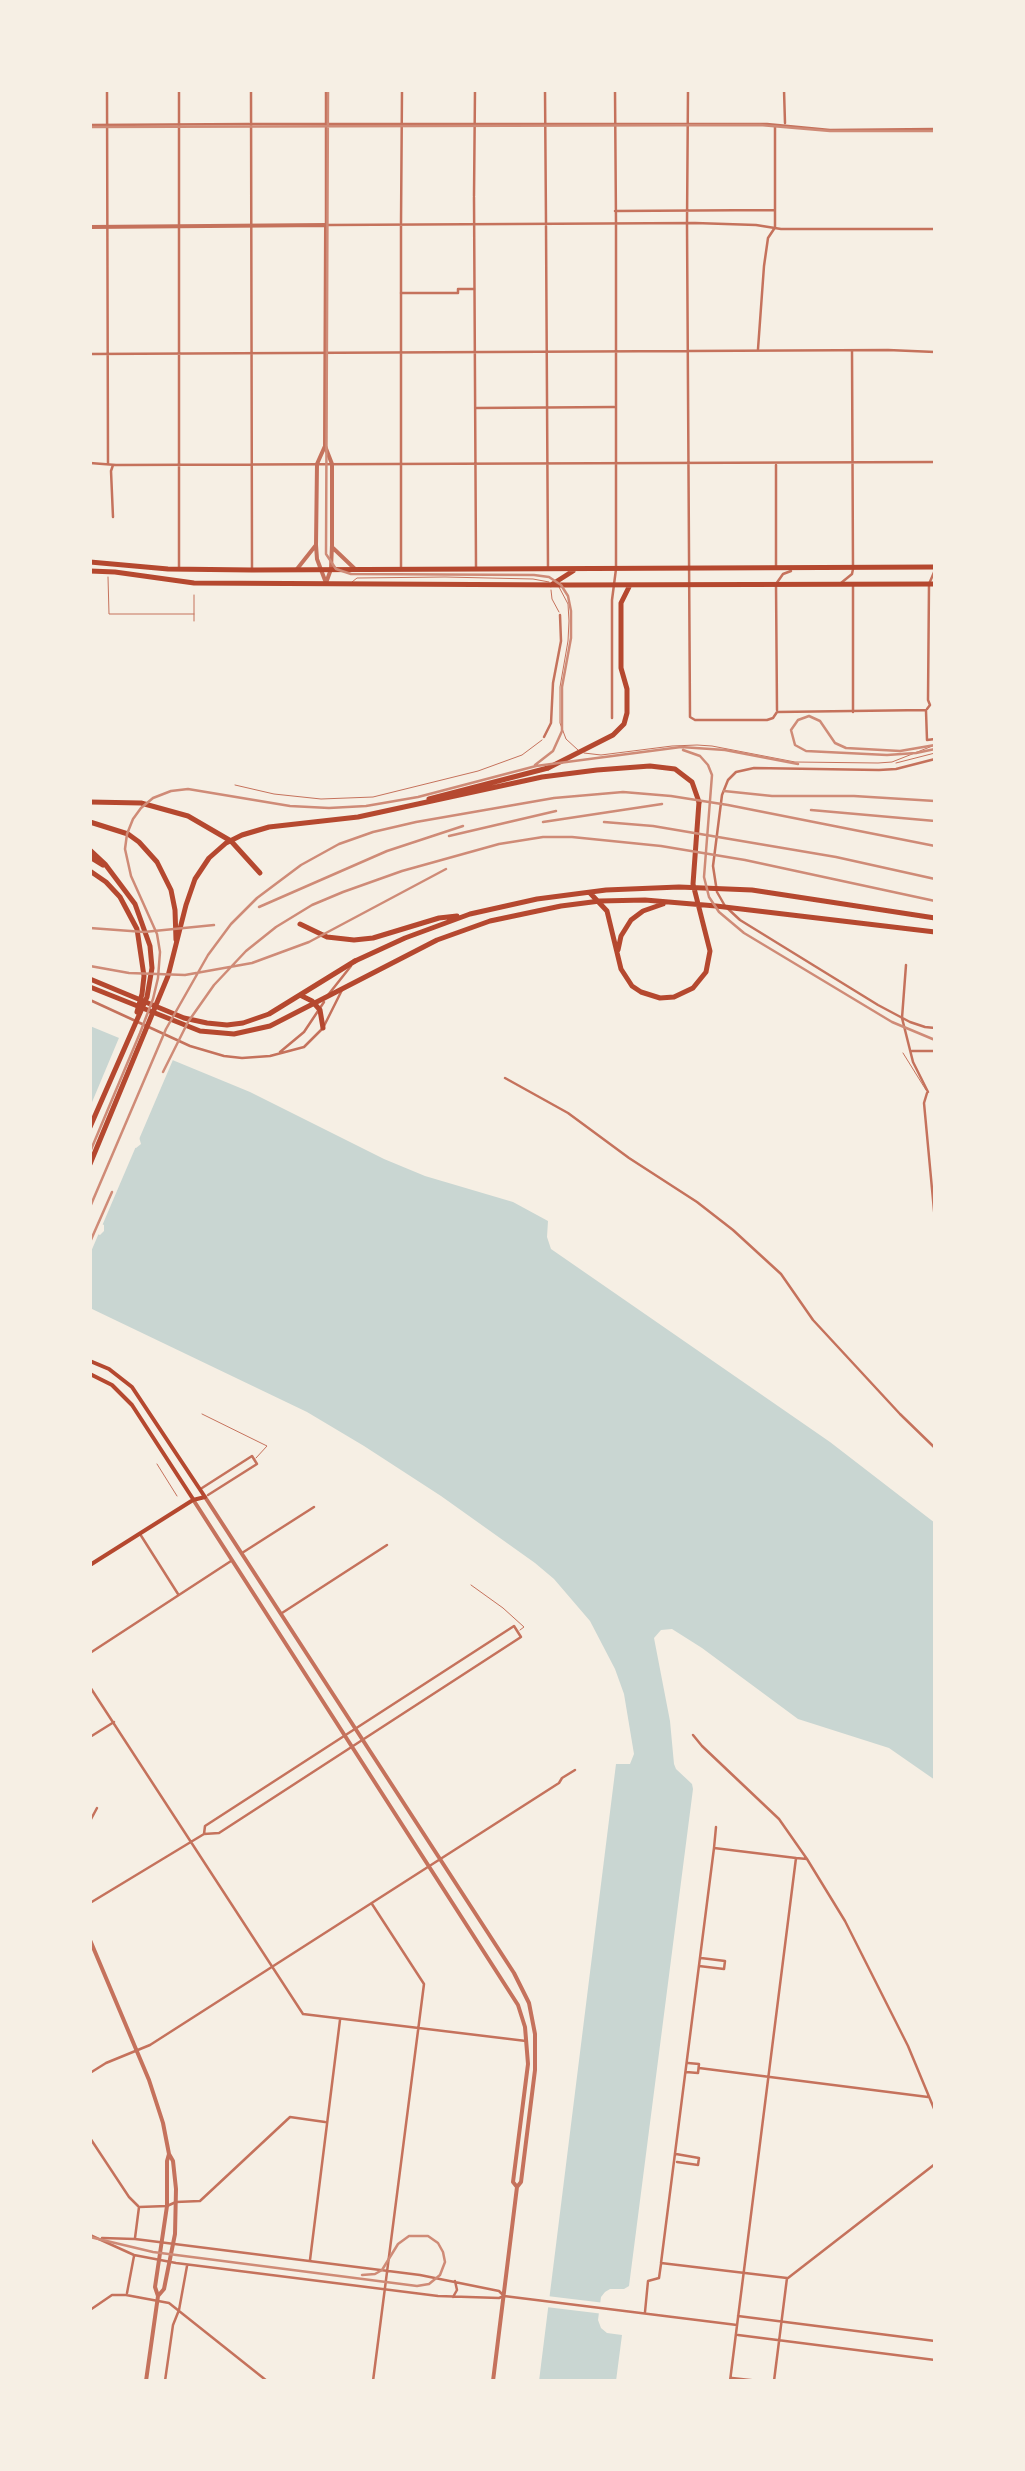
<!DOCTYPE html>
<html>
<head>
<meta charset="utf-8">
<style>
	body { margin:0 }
	#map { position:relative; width:1025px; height:2471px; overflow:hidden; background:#f6efe4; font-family:"Source Serif 4",serif }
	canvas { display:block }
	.frame { position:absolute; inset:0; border:92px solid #f6efe4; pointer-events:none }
</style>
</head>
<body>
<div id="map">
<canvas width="1025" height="2471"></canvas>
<div class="frame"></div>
</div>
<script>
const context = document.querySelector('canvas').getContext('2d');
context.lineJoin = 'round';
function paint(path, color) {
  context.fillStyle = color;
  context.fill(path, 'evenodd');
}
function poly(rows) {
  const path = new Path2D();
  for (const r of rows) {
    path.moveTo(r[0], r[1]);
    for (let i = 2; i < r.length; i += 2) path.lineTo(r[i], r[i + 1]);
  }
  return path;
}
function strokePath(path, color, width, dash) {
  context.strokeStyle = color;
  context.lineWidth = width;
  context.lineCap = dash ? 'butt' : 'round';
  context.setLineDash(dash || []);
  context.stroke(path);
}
const water = poly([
	[90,1026,250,1092,384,1159,425,1176,513,1202,548,1221,547,1237,551,1249,830,1442,935,1523,935,1780,889,1748,798,1719,702,1648,672,1629,661,1630,654,1638,670,1721,674,1764,676,1769,692,1784,693,1789,629,2286,624,2289,610,2289,605,2292,601,2297,598,2320,601,2328,607,2333,622,2335,616,2381,539,2381,616,1764,630,1764,634,1754,624,1694,615,1669,590,1621,554,1579,535,1563,441,1496,364,1446,307,1412,90,1308,90,1231,100,1235,104,1231,104,1225,90,1219,130,1146,136,1148,141,1144,139,1137,90,1115]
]);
const pier = poly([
	[121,1033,175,1055,90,1254,90,1226,99,1229,90,1224,90,1124,136,1142,90,1121,90,1107],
	[547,2296,605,2303,604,2314,546,2307]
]);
const service = poly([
	[108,577,109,614,194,614],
	[352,582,357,578,445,577,533,579,549,582],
	[559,587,568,604,569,621,568,641,560,687,560,723,566,739,578,750],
	[551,590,552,599,559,612],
	[194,621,194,595],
	[584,753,601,755,672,746,697,745,712,746,795,762,878,763,892,762,935,745],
	[896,763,935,753],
	[235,785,274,794,321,799,373,797,478,771,522,755,542,740],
	[903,1053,926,1090],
	[202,1414,267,1446,256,1458],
	[157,1464,177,1496],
	[471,1585,503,1608,524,1627,520,1630]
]);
const pedestrian = poly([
	[545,90,546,223],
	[615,90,616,223],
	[784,90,785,123],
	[252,124,767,124,830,130,935,129],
	[775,125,775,227],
	[474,196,475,90],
	[615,211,775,210],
	[326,223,326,90],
	[401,223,402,90],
	[687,223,688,90],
	[401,293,458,293,458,289,474,289]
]);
const minor = poly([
	[107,90,108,463],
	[251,90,252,569],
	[90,125,249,124],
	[474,197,476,567],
	[687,224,690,717,695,720,767,720,773,718,777,712,926,710],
	[328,225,695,223,756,225,781,229,935,229],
	[401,225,401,567],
	[546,226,548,568],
	[758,349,764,266,768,238,774,229],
	[90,354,888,350,935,352],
	[477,408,614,407],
	[90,463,116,465,935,462],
	[113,465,111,471,113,517],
	[776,465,776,567],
	[179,568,179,90],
	[841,583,852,574,853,569,852,351],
	[853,586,853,712],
	[927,709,930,705,928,700,929,584,935,570],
	[777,710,776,584,783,574,791,571],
	[926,711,927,740,935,739],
	[612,718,612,600,616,569,616,225],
	[544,737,551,723,553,683,561,641,560,615],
	[935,759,896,769,879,770,754,768,736,772,728,780,722,795,713,866,717,892,725,906,740,920,878,1005,910,1022,925,1027,935,1028],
	[906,965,902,1018,913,1062,928,1092],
	[328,995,351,966],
	[90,1000,190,1046,224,1056,242,1058,270,1056,304,1047,323,1028,342,990],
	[912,1051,935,1051],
	[280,1052,304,1032,324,1002],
	[505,1078,568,1113,629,1158,697,1202,733,1230,781,1274,813,1320,900,1414,935,1448],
	[927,1093,924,1103,935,1221],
	[202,1488,252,1456,257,1464,208,1495],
	[140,1534,178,1594],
	[242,1553,314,1507],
	[282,1613,387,1545],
	[90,1653,231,1561],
	[90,1687,303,2014,526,2041],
	[693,1735,702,1746,779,1819,807,1859,845,1921,908,2046,935,2111],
	[90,1737,114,1722],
	[90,1821,97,1808],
	[714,1848,716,1827],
	[90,1903,204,1834,205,1826,514,1626,521,1637,219,1833,204,1834],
	[372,1904,424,1984,373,2381],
	[699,1966,724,1969,725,1961,701,1958],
	[699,2068,928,2097],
	[686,2072,698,2073,699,2064,688,2063],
	[90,2073,106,2063,150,2045,559,1783,562,1778,575,1770],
	[90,2138,129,2197,138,2206],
	[676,2154,699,2158,698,2165,677,2162],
	[139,2207,167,2206,176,2202,200,2201,290,2117,325,2122],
	[90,2235,134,2255,176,2263,438,2296,499,2298,504,2296,737,2325],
	[102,2238,135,2239,420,2275,499,2291,503,2295],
	[135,2238,139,2207],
	[310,2260,340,2020],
	[788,2278,935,2164],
	[127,2293,134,2256],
	[453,2297,457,2290,455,2281],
	[90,2310,112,2295,126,2295,169,2303,267,2381],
	[645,2312,648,2281,659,2278,661,2264],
	[738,2316,935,2341],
	[738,2335,935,2360],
	[732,2378,759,2381],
	[165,2381,173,2325,179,2310,187,2266],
	[730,2381,796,1858,807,1859],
	[774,2381,787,2278,661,2263,714,1848,796,1858]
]);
const tertiary = poly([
	[90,227,326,225,325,446,332,464,332,545,331,569,326,583],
	[325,446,317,464,316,545,317,559,326,583],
	[333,548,355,569],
	[297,569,316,545],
	[205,1497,514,1973,529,2003,535,2034,535,2070,521,2182,517,2187,493,2381],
	[194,1501,518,2005,525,2027,528,2064,513,2182,517,2187],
	[90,1940,149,2080,163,2123,169,2154,173,2161,176,2189,175,2234,164,2289,158,2296],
	[146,2381,158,2296,155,2287,167,2206,167,2161,169,2154]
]);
const secondary = poly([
	[90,1361,109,1369,132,1387,205,1497,193,1500,90,1565],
	[90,1374,112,1385,132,1405,193,1499]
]);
const primary = poly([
	[90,562,168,569,252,570,935,567],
	[90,571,115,572,194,583,566,585,935,584],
	[551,585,573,571],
	[548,768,613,735,624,724,627,713,627,689,621,668,621,603,630,585],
	[90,802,141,803,188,816,231,841,260,873],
	[590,893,607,911,621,969,632,986,641,992,660,998,674,997,693,988,706,972,710,951,693,884,699,802],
	[300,924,327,937,354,940,373,938,439,918,457,916],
	[618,950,621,936,631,920,643,911,663,904],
	[355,961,405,938,470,914,537,899,606,890,679,887,752,890,935,918],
	[90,987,200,1031,234,1034,270,1026,437,940,490,921,561,906,600,901,645,900,716,906,935,932]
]);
const trunk = poly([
	[429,799,548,768],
	[90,822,128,834,139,842,157,862,171,890,175,910,176,940],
	[90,850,105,864,135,904,150,946,152,968,147,997,90,1127],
	[90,857,103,865],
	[90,871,106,882,120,897,137,929,144,976,142,994,137,1012],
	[90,979,184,1018,207,1023,227,1025,243,1023,269,1014,355,961],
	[302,996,312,1001,320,1010,323,1028],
	[90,1164,168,976,186,905,195,879,209,858,226,843,242,835,269,827,358,817,542,777,597,770,650,766,675,769,692,782,699,802]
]);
const tram = poly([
	[328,90,326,554,336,569,351,574,534,575,549,577,561,585,568,596,571,611,571,638,562,687,562,731,553,751,535,765],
	[90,127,760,125,830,131,935,131],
	[935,745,900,751,846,748,835,743,820,721,809,716,798,720,791,730,795,745,806,751,887,755,916,753,935,749],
	[683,750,700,756,708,765,712,775,704,877,709,897,719,912,744,933,892,1022,935,1040],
	[90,1152,140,1033,153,999,158,978,160,952,157,934,131,876,125,849,127,834,133,819,141,808,153,798,171,791,188,789,290,806,329,808,366,806,418,797,536,766,681,747,725,750,798,764],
	[90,2237,153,2252,417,2286,429,2284,440,2275,445,2262,443,2252,438,2243,428,2236,409,2236,398,2244,382,2270,375,2274,362,2275]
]);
const rail = poly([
	[724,791,772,796,854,796,935,801],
	[811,810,935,821],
	[543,822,662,804],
	[604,822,653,826,836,857,935,879],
	[449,836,556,811],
	[259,907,387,851,463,826],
	[90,928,144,932,214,925],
	[90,966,129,973,185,975,252,963,309,942,446,869],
	[163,1072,188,1022,214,985,246,951,276,927,312,905,343,892,402,871,499,844,543,837,572,837,661,846,745,860,935,901],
	[90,1207,166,1029,208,955,231,924,257,898,301,865,339,844,373,832,416,822,554,798,623,792,671,796,728,805,935,846],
	[90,1242,112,1192]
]);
paint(water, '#c9d6d2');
paint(pier, '#f6efe4');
strokePath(service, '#c5725c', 1);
strokePath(pedestrian, '#c5725c', 2.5);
strokePath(minor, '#c5725c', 2.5);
strokePath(tertiary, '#c5725c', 4);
strokePath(secondary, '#b5482f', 4);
strokePath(primary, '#b5482f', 5);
strokePath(trunk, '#b5482f', 5);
strokePath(tram, '#cf8b77', 2.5);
strokePath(rail, '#cf8b77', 2.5);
</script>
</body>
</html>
